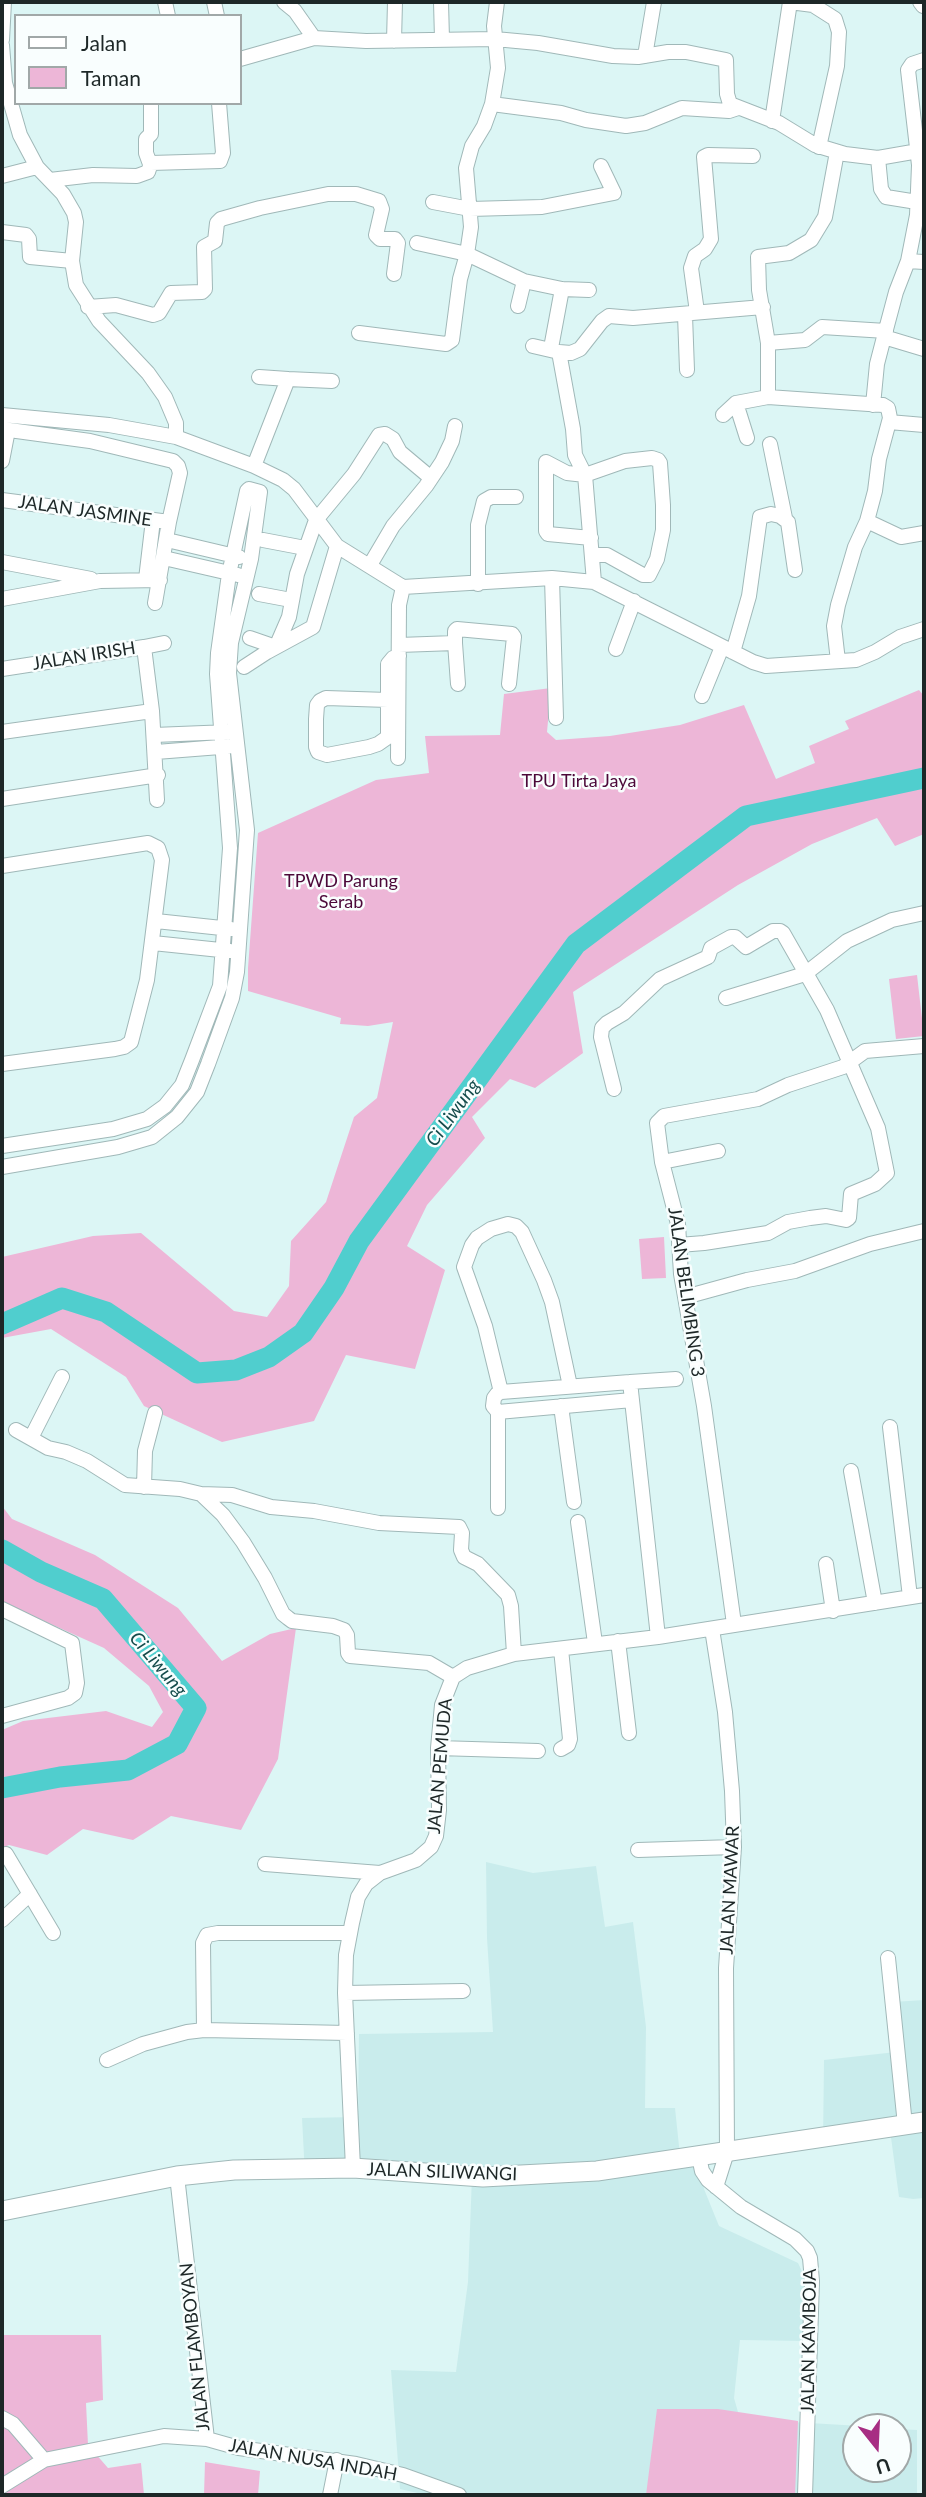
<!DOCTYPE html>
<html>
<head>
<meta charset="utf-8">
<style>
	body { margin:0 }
	#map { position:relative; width:926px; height:2497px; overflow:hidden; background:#dcf6f5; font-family:Lato,sans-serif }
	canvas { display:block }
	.frame { position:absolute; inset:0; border:4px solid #1d2727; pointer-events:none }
	.legend { position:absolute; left:14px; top:14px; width:228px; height:91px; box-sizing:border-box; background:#f9fefe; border:2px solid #a1a8a8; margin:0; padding:9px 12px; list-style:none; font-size:21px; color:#1d2727 }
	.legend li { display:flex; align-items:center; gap:14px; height:35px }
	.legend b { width:35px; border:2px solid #a1a8a8 }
	.north { position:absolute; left:842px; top:2413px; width:70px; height:70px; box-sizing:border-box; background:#f9fefe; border:2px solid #a1a8a8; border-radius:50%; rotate:162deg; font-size:19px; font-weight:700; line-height:28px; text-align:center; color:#1d2727 }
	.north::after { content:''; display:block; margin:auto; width:24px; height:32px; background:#a72e83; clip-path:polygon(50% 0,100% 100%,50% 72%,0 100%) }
</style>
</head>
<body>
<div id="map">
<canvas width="926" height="2497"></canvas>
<div class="frame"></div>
<ul class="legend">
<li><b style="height:9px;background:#fff"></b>Jalan</li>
<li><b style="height:19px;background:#edb6d7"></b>Taman</li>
</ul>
<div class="north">U</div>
</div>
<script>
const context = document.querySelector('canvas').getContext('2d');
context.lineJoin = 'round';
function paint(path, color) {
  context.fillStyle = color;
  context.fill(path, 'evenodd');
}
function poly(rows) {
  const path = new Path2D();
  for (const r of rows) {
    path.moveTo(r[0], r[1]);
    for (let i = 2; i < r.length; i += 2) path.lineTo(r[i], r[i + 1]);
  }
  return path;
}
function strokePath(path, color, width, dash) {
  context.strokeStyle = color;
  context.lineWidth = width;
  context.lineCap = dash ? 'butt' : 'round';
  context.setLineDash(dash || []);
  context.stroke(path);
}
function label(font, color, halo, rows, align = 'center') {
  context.font = font + ' Lato,sans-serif';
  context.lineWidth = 5;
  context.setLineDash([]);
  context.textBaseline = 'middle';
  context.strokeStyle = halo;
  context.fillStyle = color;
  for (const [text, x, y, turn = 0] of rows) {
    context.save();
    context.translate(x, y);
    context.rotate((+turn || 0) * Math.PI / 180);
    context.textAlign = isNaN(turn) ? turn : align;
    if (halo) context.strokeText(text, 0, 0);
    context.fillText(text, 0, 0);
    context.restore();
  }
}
const built = poly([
	[486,1862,533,1873,596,1866,605,1927,633,1922,646,2027,645,2108,675,2108,681,2165,701,2163,704,2189,719,2226,798,2263,808,2284,806,2341,740,2340,734,2398,740,2419,878,2427,856,2427,856,2469,898,2469,898,2429,917,2430,917,2495,426,2495,400,2489,391,2370,456,2372,468,2282,472,2176,305,2175,302,2118,358,2117,359,2034,493,2032,487,1938],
	[924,2000,924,2198,913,2199,899,2197,890,2130,823,2143,824,2060,896,2052,893,2002]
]);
const green = poly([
	[551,688,547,732,556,740,610,736,680,725,744,705,776,779,815,763,809,746,849,729,845,721,919,690,924,696,924,834,895,846,877,818,812,844,738,885,573,992,583,1053,535,1088,510,1079,472,1117,485,1138,427,1205,407,1246,445,1270,415,1369,346,1355,314,1421,222,1442,144,1406,126,1377,51,1329,2,1338,2,1257,93,1236,141,1233,234,1311,267,1317,289,1286,291,1241,326,1202,354,1117,377,1098,393,1022,368,1026,340,1024,341,1018,248,991,248,968,258,833,376,780,429,773,425,736,500,735,504,694],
	[917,975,924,1036,896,1039,889,979],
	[664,1237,666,1278,642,1279,639,1239],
	[2,1506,12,1519,95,1555,178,1608,222,1661,270,1634,296,1628,278,1759,241,1830,171,1816,133,1840,83,1829,47,1855,9,1845,2,1848,2,1730,23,1721,106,1711,152,1727,163,1712,149,1686,104,1648,2,1602],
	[2,2335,101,2335,103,2400,86,2403,88,2445,108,2468,141,2463,144,2495,2,2495],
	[657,2409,718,2409,798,2421,795,2495,646,2495],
	[205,2462,260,2471,258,2495,204,2495]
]);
const river = poly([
	[2,1324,62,1298,106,1312,197,1373,236,1370,269,1357,303,1333,334,1288,359,1241,576,944,746,816,924,778],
	[2,1550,41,1572,103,1599,196,1708,177,1744,128,1770,60,1777,2,1788]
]);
const street = poly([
	[165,2,168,16],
	[214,2,217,16],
	[284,2,295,11,314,38],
	[441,2,442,39],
	[497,2,494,26,498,68,492,104,484,126,472,146,466,168,471,227,467,254,524,281,562,289,589,290],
	[814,2,813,5,835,19,839,32,837,66,819,147],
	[920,2,923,6],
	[2,40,4,2],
	[394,41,395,2],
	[2,45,5,83,20,135,37,167,63,194,74,213,76,222,72,261,76,285,99,321,148,373,165,397,176,423,176,437,254,466,283,480,294,489,337,546,403,587],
	[645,56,654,2],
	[240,59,314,38,366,41,495,39,538,43,613,56,638,57,668,52,686,52,726,60,727,94,730,104,779,123,815,145,845,154,878,158,924,150],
	[924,60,912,64,908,70,919,165,917,215,908,261,924,262],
	[492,104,561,113,586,120,626,126,645,123,682,108,729,111,738,108],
	[772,121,790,2,813,5],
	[878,158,881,189,886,197,917,202],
	[150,164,146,153,146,139,151,134,151,103],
	[2,176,37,167],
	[50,180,93,175,137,176,148,172,151,163,220,161,223,153,219,103],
	[433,202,470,209,542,207,614,193,601,166],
	[2,232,26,235,29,239,30,257,72,261],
	[908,261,896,292,884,337,924,349],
	[518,306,524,281],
	[88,307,116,305,153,315,159,313,171,293,202,292,205,289,204,247,215,241,217,223,221,219,260,208,328,194,356,194,379,201,382,209,376,235,380,239,395,239,398,243,394,274],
	[697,312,691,268,695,256,705,249,711,239,704,157,708,155,753,156],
	[685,315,687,370],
	[359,333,446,344,452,340,460,279,467,254,417,243],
	[768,343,805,340,822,327,886,331],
	[533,346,559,352,573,429,575,455,585,475,594,582],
	[551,348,562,289],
	[559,352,571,353,580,349,602,321,609,316,633,318,763,307],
	[259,377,288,379],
	[768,397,768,343,759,290,758,257,789,253,811,240,825,217,837,152],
	[736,403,747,438],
	[873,405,877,364,884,337],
	[2,415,109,425,176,437],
	[723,415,736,403,768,397,883,405,888,408,890,418,879,459,875,491,867,521],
	[889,422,924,425],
	[2,429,90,441,173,461,178,466,180,473,169,522],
	[770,444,785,518],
	[2,461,8,430],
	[254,466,288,379,332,381],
	[2,500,169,522,155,603],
	[591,538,548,534,546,531,546,462,567,473,585,475,625,461,652,458,658,460,660,463,663,505,663,530,657,559,649,575,643,575,607,555,592,555],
	[167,540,239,557],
	[263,540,305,548],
	[164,558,238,575],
	[2,562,91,579],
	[370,565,393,526,426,486,442,462,452,441,455,426],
	[552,578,556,718],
	[146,579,153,520],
	[478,584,478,525,484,501,491,497,516,497],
	[259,594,291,600],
	[2,599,100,581,160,580],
	[250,638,276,647,289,617,297,574,316,520,354,474,379,435,385,434,393,439,400,452,431,478],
	[455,643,455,631,457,629,512,634,514,637,509,684],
	[399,645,455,643,458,684],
	[144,647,164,643],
	[616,649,634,601],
	[733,652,749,596,760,517,771,514,780,516,788,522,795,570],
	[838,661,834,626,838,605,855,547,867,521,901,537,924,533],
	[244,667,267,652,313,627,337,546],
	[2,669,144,647,152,711,157,800],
	[702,696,722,647],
	[388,700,326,698,320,701,317,705,316,719,316,747,318,752,327,755,369,747,378,744,388,737,388,664,393,658,399,656],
	[2,732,152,711],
	[154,735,229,732],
	[156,752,233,746],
	[398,758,399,605,403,587,552,578,594,582,753,662,766,666,856,660,875,652,900,637,924,629],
	[2,799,158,775],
	[2,866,148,843,158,848,162,860,147,980,131,1042,124,1047,115,1049,2,1064],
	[156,921,231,929],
	[153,943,230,951],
	[726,998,805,974,847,941,892,920,924,913],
	[614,1089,601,1037,602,1028,607,1023,624,1013,660,979,708,957,711,948,731,937,735,937,746,947,773,931,780,931,783,933,827,1010,878,1128,887,1173,875,1184,851,1194,849,1218,846,1220,826,1216,810,1218,788,1222,768,1233,704,1243,679,1245],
	[2,1146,113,1129,147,1119,165,1106,182,1085,192,1060,220,986,230,848,217,674,218,653,229,574,247,491,249,489,260,492,251,559,231,643,229,673,247,830,237,972,232,998,208,1064,197,1092,177,1117,152,1137,118,1147,2,1167],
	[662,1162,718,1151],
	[685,1297,747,1280,795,1271,870,1244,924,1231],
	[501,1392,485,1326,464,1267,472,1245,477,1238,491,1229,508,1224,516,1226,522,1232,544,1280,552,1302,570,1386],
	[561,1406,574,1502],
	[498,1412,632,1400],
	[890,1427,910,1597],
	[16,1430,48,1448,66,1452,87,1461,125,1485,180,1489,201,1494,223,1515,243,1542,265,1578,283,1614,288,1618,292,1621,333,1626,344,1630,347,1635,348,1653,350,1656,429,1663,453,1677],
	[31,1438,62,1377],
	[851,1471,875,1603],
	[144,1487,145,1451,155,1413],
	[201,1494,232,1495,271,1507,314,1511,379,1523,459,1527,462,1533,461,1550,464,1557,478,1564,508,1595,511,1606,514,1654],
	[498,1508,498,1412,493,1406,494,1398,497,1394,501,1392,630,1382],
	[578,1522,595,1643],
	[826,1564,833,1611],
	[2,1609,72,1643,77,1683,75,1693,68,1698,2,1716],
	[734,1624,704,1406,681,1274,678,1224,662,1162,657,1123,664,1116,758,1099,788,1085,843,1067,865,1051,924,1046],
	[712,1629,725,1712,732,1791,734,1847,726,1968,727,2152,716,2187],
	[658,1637,630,1382,676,1379],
	[618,1641,629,1733],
	[561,1649,570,1739,568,1745,561,1749],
	[438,1748,538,1751],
	[638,1850,734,1847],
	[6,1854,53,1933],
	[265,1864,380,1873],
	[2,1920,30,1894],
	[888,1958,905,2125],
	[345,1993,463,1991],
	[204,2030,203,1943,207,1935,218,1933,350,1933],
	[107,2060,143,2044,187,2032,204,2030,347,2033],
	[699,2157,702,2171,708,2180,741,2207,795,2239,807,2251,810,2258,812,2281,805,2495],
	[353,2168,345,1993,346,1955,352,1923,358,1897,366,1884,380,1873,416,1860,431,1847,436,1836,439,1810,438,1748,442,1705,453,1677,467,1668,514,1654,658,1637,924,1595],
	[177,2176,207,2439],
	[2,2418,13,2424,44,2460],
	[2,2486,44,2460,164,2436,207,2439,239,2448,356,2464,403,2475,459,2495],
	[330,2495,337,2460]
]);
const secondary = poly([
	[2,2211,177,2176,234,2170,353,2168,483,2177,597,2171,924,2122]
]);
const streetNames = [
	["JALAN JASMINE",85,511,8],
	["JALAN IRISH",84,656,-9],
	["JALAN BELIMBING 3",686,1292,82],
	["JALAN PEMUDA",440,1766,-85],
	["JALAN MAWAR",730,1890,-87],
	["JALAN SILIWANGI",442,2172,2],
	["JALAN KAMBOJA",809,2341,-89],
	["JALAN FLAMBOYAN",195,2347,-96],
	["JALAN NUSA INDAH",313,2460,10]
];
const parkNames = [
	["TPU Tirta Jaya",579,781],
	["TPWD Parung",341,881],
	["Serab",341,902]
];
const waterNames = [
	["Ci Liwung",453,1113,-54],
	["Ci Liwung",158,1664,50]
];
paint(built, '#c9ecec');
paint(green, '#edb6d7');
strokePath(river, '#50cece', 21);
strokePath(street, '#a0b8b8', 16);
strokePath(secondary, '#a0b8b8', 21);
strokePath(street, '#fff', 14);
strokePath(secondary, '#fff', 19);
label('18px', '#1d2727', '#f9fefe', streetNames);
label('18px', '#4c0839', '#f9fefe', parkNames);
label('italic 19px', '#154c4c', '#f9fefe', waterNames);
</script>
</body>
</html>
